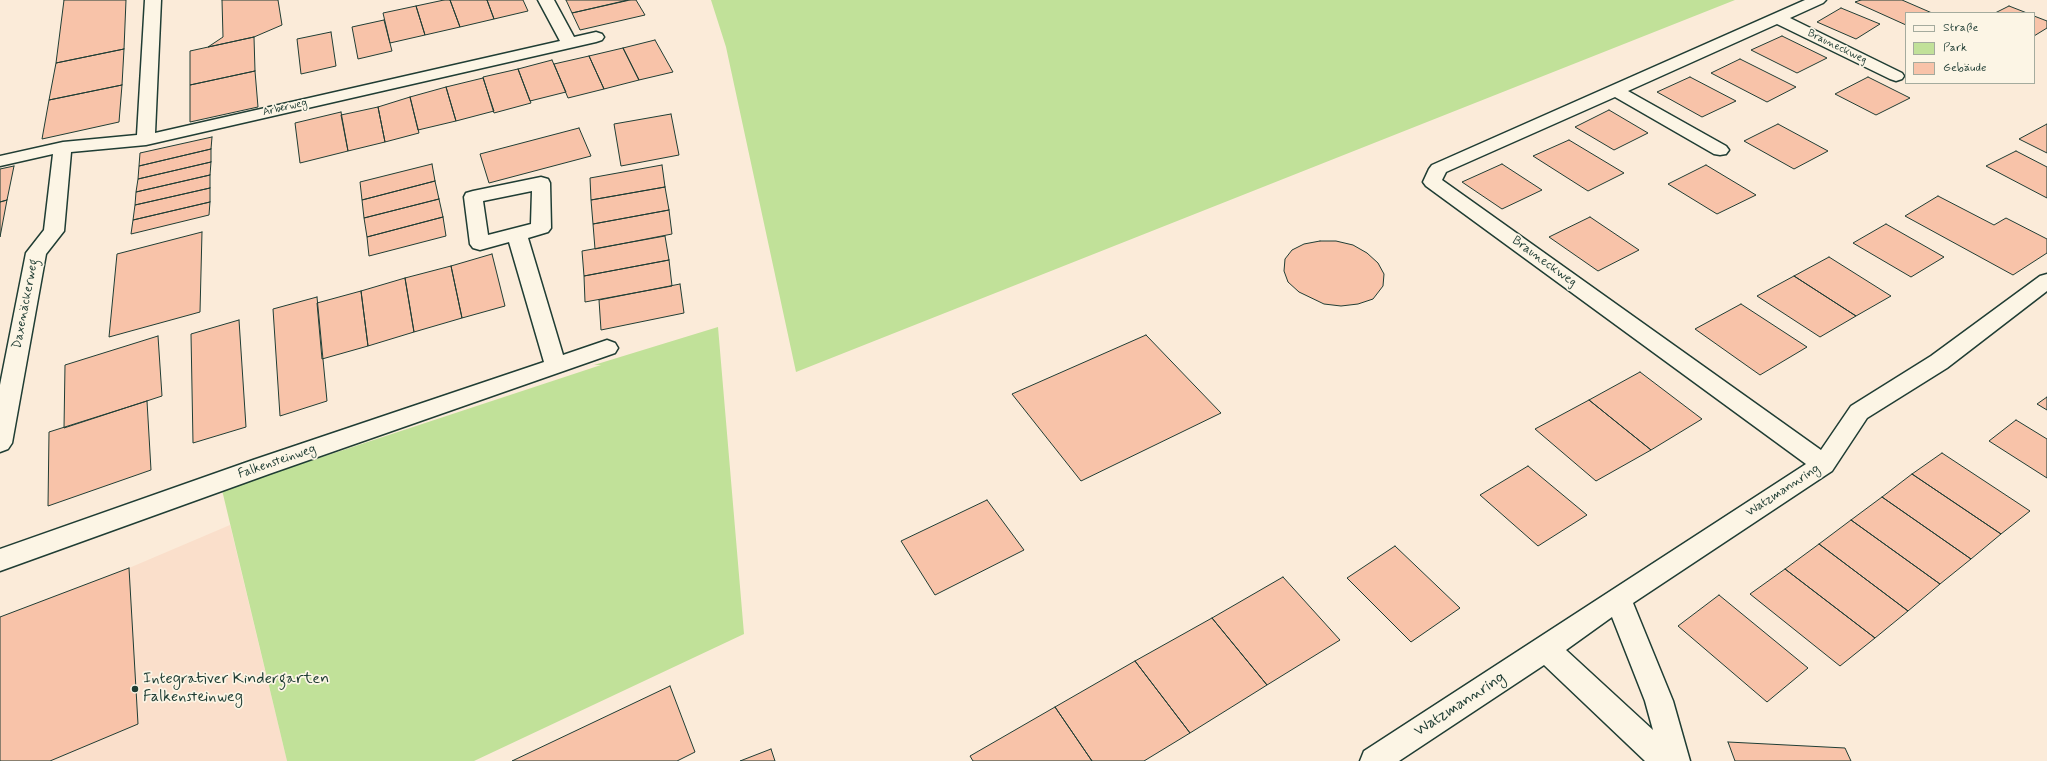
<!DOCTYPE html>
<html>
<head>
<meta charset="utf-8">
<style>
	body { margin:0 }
	#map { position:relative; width:2047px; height:761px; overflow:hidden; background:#fbebd9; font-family:Mynerve,sans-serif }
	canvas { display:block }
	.legend { position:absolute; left:1905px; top:12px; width:130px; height:72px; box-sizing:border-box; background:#fcf5e5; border:1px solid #a4ab9e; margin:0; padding:5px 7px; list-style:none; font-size:12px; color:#1f3d34 }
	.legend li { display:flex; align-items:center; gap:8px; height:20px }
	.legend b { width:20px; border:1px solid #a4ab9e }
</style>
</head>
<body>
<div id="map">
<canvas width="2047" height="761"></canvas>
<ul class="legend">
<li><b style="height:5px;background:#fcf5e5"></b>Straße</li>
<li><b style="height:11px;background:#c1e199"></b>Park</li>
<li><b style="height:11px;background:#f8c3a9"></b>Gebäude</li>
</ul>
</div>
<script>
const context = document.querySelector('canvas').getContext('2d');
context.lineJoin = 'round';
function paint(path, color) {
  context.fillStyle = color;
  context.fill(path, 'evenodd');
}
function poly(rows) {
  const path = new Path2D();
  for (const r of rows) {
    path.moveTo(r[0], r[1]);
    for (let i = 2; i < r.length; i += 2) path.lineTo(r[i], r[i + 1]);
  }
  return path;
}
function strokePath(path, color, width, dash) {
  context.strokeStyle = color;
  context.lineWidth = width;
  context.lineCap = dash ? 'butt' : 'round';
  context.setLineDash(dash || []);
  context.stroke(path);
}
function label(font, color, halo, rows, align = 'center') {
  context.font = font + ' Mynerve,sans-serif';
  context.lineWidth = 3.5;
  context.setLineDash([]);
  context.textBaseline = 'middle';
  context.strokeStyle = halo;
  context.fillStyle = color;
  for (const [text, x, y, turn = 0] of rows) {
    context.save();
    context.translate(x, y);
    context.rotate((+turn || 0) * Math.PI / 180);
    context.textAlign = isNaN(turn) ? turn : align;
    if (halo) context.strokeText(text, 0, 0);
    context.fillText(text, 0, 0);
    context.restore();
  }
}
const built = poly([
	[230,525,287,761,0,761,0,617,129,568]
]);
const green = poly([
	[711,0,1735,0,796,372,726,47],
	[718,327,744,634,474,761,287,761,222,490,601,365,594,365]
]);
const building = poly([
	[64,0,126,0,124,49,56,63,64,0],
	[222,0,278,0,282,25,254,37,208,47,223,37,222,0],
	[444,0,450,0,460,27,425,35,416,6,444,0],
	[450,0,487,0,494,19,460,27,450,0],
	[487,0,523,0,528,11,494,19,487,0],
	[566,0,628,0,572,13,566,0],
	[630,0,636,0,645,15,580,30,572,13,630,0],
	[1861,0,1902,0,1932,13,1906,13,1906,25,1855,2,1861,0],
	[416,6,425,35,390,43,383,13,416,6],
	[2009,6,2027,13,1995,13,2009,6],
	[1841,8,1880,24,1856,39,1817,22,1841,8],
	[2034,16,2047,21,2047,28,2034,36,2034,16],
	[384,20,392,51,358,59,352,27,384,20],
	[331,32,336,66,301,74,297,39,331,32],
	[1782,36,1827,58,1797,73,1751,50,1782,36],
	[254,37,255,71,190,85,190,51,254,37],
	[655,40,673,72,639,80,623,48,655,40],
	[623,48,639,80,604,89,589,56,623,48],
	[124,49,122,85,49,100,56,63,124,49],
	[589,56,604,89,568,98,554,64,589,56],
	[1740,59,1796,87,1767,102,1711,73,1740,59],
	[552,60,566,92,530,101,518,69,552,60],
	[518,69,531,103,494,113,483,77,518,69],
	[255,71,258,107,190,122,190,85,255,71],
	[1690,77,1736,101,1702,117,1657,92,1690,77],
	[1868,77,1910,98,1876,115,1835,94,1868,77],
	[483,78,494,111,456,121,446,87,483,78],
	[122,85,119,122,42,139,49,100,122,85],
	[446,87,456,121,418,130,410,97,446,87],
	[410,97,419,133,385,142,378,107,410,97],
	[378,107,385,142,348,151,341,115,378,107],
	[1609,110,1648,133,1614,150,1575,127,1609,110],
	[341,112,348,151,300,163,295,123,341,112],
	[671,114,679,155,621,166,614,124,671,114],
	[1778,124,1828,151,1794,169,1744,141,1778,124],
	[2047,124,2047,153,2019,139,2047,124],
	[579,128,591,156,489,183,480,154,579,128],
	[212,137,211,149,139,166,140,153,212,137],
	[1569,140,1624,173,1588,191,1533,156,1569,140],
	[211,149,211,162,138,179,139,166,211,149],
	[2016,151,2047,167,2047,198,1986,166,2016,151],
	[211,162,210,175,136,192,138,179,211,162],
	[432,164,435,181,362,200,360,182,432,164],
	[1502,164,1542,190,1502,209,1462,182,1502,164],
	[662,165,665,187,591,200,590,178,662,165],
	[1706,165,1756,195,1717,214,1668,184,1706,165],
	[14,166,7,200,0,202,0,169,14,166],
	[210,175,210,188,135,205,136,192,210,175],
	[435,181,439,199,364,218,362,200,435,181],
	[665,187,669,210,593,224,591,200,665,187],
	[210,188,210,202,133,220,135,205,210,188],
	[1938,196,1994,225,2006,218,2047,239,2047,253,2013,275,1905,216,1938,196],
	[439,199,443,217,367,237,364,218,439,199],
	[7,200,0,237,0,202,7,200],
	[210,202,209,215,131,234,133,220,210,202],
	[669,210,672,234,595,249,593,224,669,210],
	[443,217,446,236,369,256,367,237,443,217],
	[1590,217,1639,250,1598,271,1549,237,1590,217],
	[1886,224,1944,257,1911,277,1853,243,1886,224],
	[202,232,200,312,109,337,117,254,202,232],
	[665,236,669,260,584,276,582,251,665,236],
	[1320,241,1336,241,1353,245,1367,253,1378,263,1384,274,1383,286,1373,299,1358,304,1341,306,1324,304,1299,292,1288,282,1284,271,1285,259,1292,250,1304,244,1320,241],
	[492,254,505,306,462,318,451,266,492,254],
	[1829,257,1891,296,1856,316,1794,276,1829,257],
	[669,260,672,286,585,302,584,276,669,260],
	[451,266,462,318,414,332,405,278,451,266],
	[1794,276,1856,316,1820,337,1757,296,1794,276],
	[405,278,414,332,368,346,361,291,405,278],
	[680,284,684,313,601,330,599,300,680,284],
	[361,291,368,346,322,359,317,303,361,291],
	[317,297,327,401,280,416,273,309,317,297],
	[1741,304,1807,347,1760,375,1695,329,1741,304],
	[239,320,246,427,193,443,191,334,239,320],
	[1146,335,1221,413,1081,481,1012,394,1146,335],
	[158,336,162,396,64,428,65,365,158,336],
	[1640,372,1702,419,1651,450,1589,400,1640,372],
	[2047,397,2047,410,2037,404,2047,397],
	[1589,400,1651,450,1596,481,1535,429,1589,400],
	[147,401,151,470,48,506,49,432,147,401],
	[2016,420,2047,439,2047,478,1989,441,2016,420],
	[1942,453,2030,511,2001,534,1912,474,1942,453],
	[1528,466,1587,515,1538,546,1480,495,1528,466],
	[1912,474,2001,534,1971,559,1882,497,1912,474],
	[1882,497,1971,559,1940,584,1851,520,1882,497],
	[987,500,1024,550,935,595,901,541,987,500],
	[1851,520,1940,584,1908,611,1819,544,1851,520],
	[1819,544,1908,611,1875,638,1785,569,1819,544],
	[1395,546,1460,608,1411,642,1347,578,1395,546],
	[129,568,138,724,50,761,0,761,0,617,129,568],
	[1785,569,1875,638,1840,666,1750,594,1785,569],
	[1283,577,1340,640,1267,685,1212,618,1283,577],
	[1719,595,1808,668,1767,702,1678,626,1719,595],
	[1212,618,1267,685,1190,733,1135,661,1212,618],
	[1135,661,1190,733,1144,761,1092,761,1055,707,1135,661],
	[670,686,695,752,677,761,512,761,670,686],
	[1055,707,1092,761,973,761,970,756,1055,707],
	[1728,742,1845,748,1851,761,1735,761,1728,742],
	[771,749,775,761,740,761,771,749]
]);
const minor = poly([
	[145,0,161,0,155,133,560,41,538,0,554,0,574,37,596,32,602,34,604,37,602,40,596,42,146,145,71,152,64,231,46,254,12,443,8,449,0,452,0,385,26,253,44,230,53,154,0,166,0,156,63,142,137,135,145,0],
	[1805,0,1826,0,1823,3,1790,18,1902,73,1904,76,1902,79,1896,81,1890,79,1777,24,1628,91,1726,146,1729,150,1726,154,1720,155,1714,154,1615,97,1446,172,1442,180,1821,450,1851,406,1931,356,2040,276,2047,274,2047,291,1947,368,1867,418,1832,471,1633,603,1673,701,1690,761,1645,761,1544,665,1399,761,1360,761,1364,751,1806,464,1426,186,1423,182,1429,169,1432,165,1805,0],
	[1612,617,1645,701,1653,730,1566,650,1612,617],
	[541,177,548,179,550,183,551,228,548,232,528,238,563,355,607,340,615,343,618,348,615,353,269,474,0,571,0,549,253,460,544,362,509,242,480,250,473,248,470,244,464,197,466,193,473,191,541,177],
	[532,191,531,224,488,235,483,201,532,191]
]);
const markers = [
	[135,689,4,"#1f3d34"]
];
const farStreetnames = [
	["Brauneckweg",1837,47,26],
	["Arberweg",285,108,-13]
];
const streetNames = [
	["Brauneckweg",1544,262,36],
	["Daxenäckerweg",26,304,-79],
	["Falkensteinweg",277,462,-19],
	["Watzmannring",1783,491,-33]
];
const nearPoinames = [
	["Integrativer Kindergarten",143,680],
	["Falkensteinweg",143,698]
];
const nearStreetnames = [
	["Watzmannring",1460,705,-33]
];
paint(built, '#fadfcb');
paint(green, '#c1e199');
paint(building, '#f8c3a9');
strokePath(building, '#1f3d34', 1);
strokePath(minor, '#1f3d34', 3);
paint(minor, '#fcf5e5');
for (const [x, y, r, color] of markers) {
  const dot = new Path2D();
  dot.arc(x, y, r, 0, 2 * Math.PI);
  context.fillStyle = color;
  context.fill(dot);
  strokePath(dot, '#fcf5e5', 1.5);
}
label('11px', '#1f3d34', '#fcf5e5', farStreetnames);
label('13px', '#1f3d34', '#fcf5e5', streetNames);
label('16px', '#1f3d34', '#fcf5e5', nearPoinames, 'left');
label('16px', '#1f3d34', '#fcf5e5', nearStreetnames);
</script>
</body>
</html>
